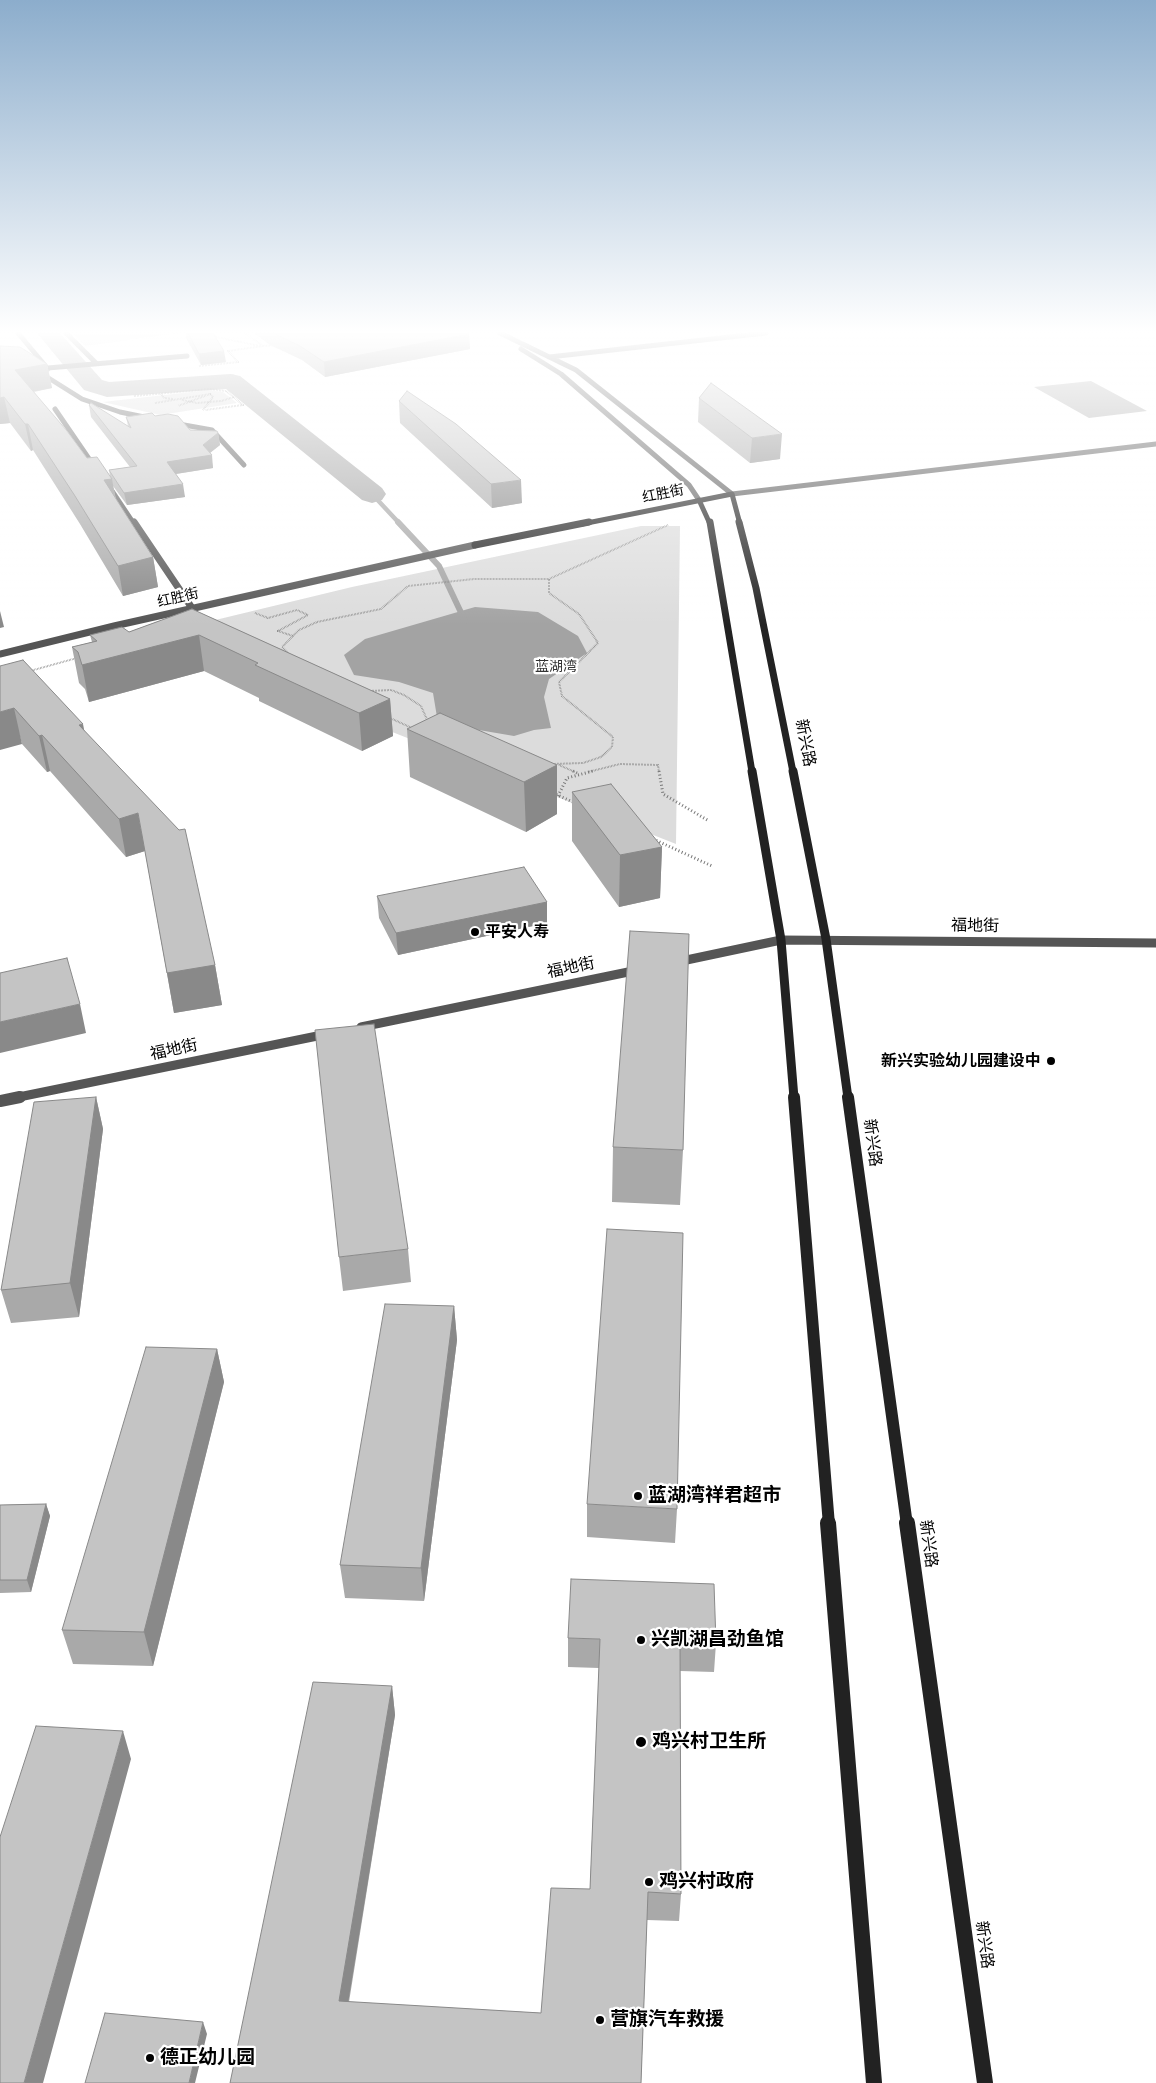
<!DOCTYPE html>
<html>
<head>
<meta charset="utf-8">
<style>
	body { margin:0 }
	canvas { display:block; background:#fff }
</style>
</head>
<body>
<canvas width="1156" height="2083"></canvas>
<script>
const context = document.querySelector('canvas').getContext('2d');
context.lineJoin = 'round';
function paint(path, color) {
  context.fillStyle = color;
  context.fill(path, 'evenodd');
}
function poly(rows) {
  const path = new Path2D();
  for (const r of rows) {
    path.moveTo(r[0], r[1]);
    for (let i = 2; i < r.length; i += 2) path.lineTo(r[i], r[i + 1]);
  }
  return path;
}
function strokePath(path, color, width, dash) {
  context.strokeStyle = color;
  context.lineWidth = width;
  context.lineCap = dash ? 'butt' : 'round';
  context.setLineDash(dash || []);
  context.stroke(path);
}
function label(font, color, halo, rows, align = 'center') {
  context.font = font + ' Karla,"Noto Sans SC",sans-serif';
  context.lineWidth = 4.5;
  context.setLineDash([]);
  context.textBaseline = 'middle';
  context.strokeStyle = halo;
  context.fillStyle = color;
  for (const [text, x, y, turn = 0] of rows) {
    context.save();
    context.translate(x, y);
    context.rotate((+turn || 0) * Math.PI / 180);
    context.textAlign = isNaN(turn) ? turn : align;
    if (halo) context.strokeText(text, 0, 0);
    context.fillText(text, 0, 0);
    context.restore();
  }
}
const green = poly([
	[73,333,180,333,85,346],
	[234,374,236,378,112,388,111,383],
	[209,390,223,392,237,403,160,415,103,402],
	[641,526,680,526,676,844,149,636,352,587]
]);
const water = poly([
	[1091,381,1147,411,1089,418,1034,387],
	[475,607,538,612,578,636,587,653,549,679,544,697,551,728,534,730,514,736,438,723,433,693,399,682,354,675,344,655,365,639]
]);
const streamFar1 = poly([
	[372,494,400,524]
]);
const stream = poly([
	[398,522,439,566,465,621]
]);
const river = poly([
	[37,333,60,333,102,380,109,382,231,374,240,376,382,488,386,494,382,500,372,503,362,500,226,389,107,397,84,390,37,333]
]);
const pathFar1 = poly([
	[245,333,263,346,274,345],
	[212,336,260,346],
	[199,366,238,362,228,351,263,346],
	[161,394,164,398,173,399],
	[134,396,210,389,226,391,243,405,205,410],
	[182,400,197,403,221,401,234,397],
	[155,403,210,394,178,406],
	[203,410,213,397,210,394],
	[549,579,549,593,579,614,598,643,559,682,562,696,613,737,612,747,601,757,583,763,552,764],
	[255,613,268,618,297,610,308,615,278,631,293,636],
	[289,654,282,647,299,630,317,622,381,609,408,586,474,579,549,579,668,525],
	[30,671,77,658],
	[369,691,391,690,404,695,421,706,428,722],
	[390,718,414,729],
	[559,765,575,772],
	[588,772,620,764,658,765,659,772]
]);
const path = poly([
	[573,771,579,774],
	[659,771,663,794,709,821],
	[553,793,575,803],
	[558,796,567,778,593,771],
	[653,839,712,866]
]);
const serviceFar1 = poly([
	[18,333,48,369],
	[66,333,96,363],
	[36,369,187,356],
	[39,372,82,399,120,412,149,418],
	[55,409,96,469],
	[173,423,212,430,244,465],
	[108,485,134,524]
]);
const service = poly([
	[134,522,192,608]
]);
const minorFar1 = poly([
	[677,962,781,940,1156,943],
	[361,1027,638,970],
	[14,1098,327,1034]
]);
const minor = poly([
	[0,1101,20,1097]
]);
const tertiaryFar1 = poly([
	[500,333,576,370,732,494,1156,444],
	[521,349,561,374,689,485,699,500],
	[549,357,766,333]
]);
const tertiary = poly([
	[0,654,114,626,475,545]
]);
const secondaryFar4 = poly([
	[699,500,710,524],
	[582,524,732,494,740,524]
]);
const secondaryFar3 = poly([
	[710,522,752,772],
	[739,522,756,588,793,772],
	[475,545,589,522]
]);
const secondaryFar2 = poly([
	[752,771,781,940,794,1098],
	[793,771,826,939,848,1098]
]);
const secondaryFar1 = poly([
	[794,1097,829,1525],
	[848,1097,907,1525]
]);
const secondary = poly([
	[828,1523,874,2083],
	[907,1523,985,2083]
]);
const wall = poly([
	[186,333,213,333,226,362,201,365,186,338],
	[254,333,467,333,469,334,470,349,325,377,302,360,270,345],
	[0,346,47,364,52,388,34,392,87,458,110,476,109,470,130,467,91,417,89,405,128,426,126,417,155,416,190,430,218,433,220,445,210,453,213,468,176,474,185,497,127,505,113,486,116,499,153,557,158,587,123,596,80,524,33,450,31,451,10,423,0,424],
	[699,398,780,459,750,463,698,422],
	[399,401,522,503,492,508,400,423],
	[192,609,390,699,393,736,362,751,259,701,259,698,204,671,89,702,85,689,79,683,72,647,92,642,90,635,129,632],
	[0,666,84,730,215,965,222,1005,174,1013,145,851,126,857,50,771,47,772,22,744],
	[407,729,557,765,557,814,526,832,410,777],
	[572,792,662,847,660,898,619,907,572,841],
	[377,896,547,902,547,923,398,955,379,918],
	[96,1097,103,1129,79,1317,11,1323,1,1290],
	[613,1147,683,1150,680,1205,612,1202],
	[408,1249,411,1282,343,1291,339,1257],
	[454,1306,457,1340,424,1601,345,1598,340,1565],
	[217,1349,224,1382,153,1666,73,1664,62,1630],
	[46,1504,50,1516,31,1592,0,1593,0,1505],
	[587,1504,677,1509,675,1543,587,1537],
	[568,1638,716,1643,714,1672,680,1671,681,1894,679,1921,647,1920,641,2083,230,2083,392,1686,395,1715,349,2002,541,2013,590,1889,599,1668,568,1667]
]);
const shadedWall = poly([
	[469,334,470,349,325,377,324,362],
	[224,351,226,362,201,365,199,354],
	[47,364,52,388,20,394,15,370],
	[4,397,10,423,0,424,0,398],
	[25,424,28,424,33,450,31,451],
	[218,433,220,445,206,456,212,455,213,468,169,475,167,462,203,445],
	[782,434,780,459,750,463,752,438],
	[112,479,117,507,104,480],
	[521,480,522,503,492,508,491,484],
	[183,484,185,497,127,505,124,493],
	[153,557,158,587,123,596,118,566],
	[0,611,4,627,0,628],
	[199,635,204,671,89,702,82,665],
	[390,699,393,736,362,751,359,713],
	[14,708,22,744,0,750,0,712],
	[83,724,90,760,79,725],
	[42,735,50,771,47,772,39,736],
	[557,765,557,814,526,832,524,782],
	[138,813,145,851,126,857,119,819],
	[662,847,660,898,619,907,620,855],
	[547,902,547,923,398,955,396,933],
	[215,965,222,1005,174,1013,167,973],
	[80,1004,86,1033,0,1053,0,1022],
	[96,1097,103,1129,79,1317,70,1283],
	[454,1306,457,1340,424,1601,421,1568],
	[217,1349,224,1382,153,1666,144,1632],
	[46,1504,50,1516,31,1592,27,1580],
	[392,1686,395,1715,344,2028,339,2001],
	[123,1731,131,1759,43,2083,24,2083],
	[203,2022,207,2034,195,2083,189,2083]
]);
const building = poly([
	[188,333,213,333,224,351,199,354,188,333],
	[273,333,467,333,469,334,324,362,300,346,273,333],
	[0,346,20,347,47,364,15,370,67,431,87,458,97,457,112,479,104,480,153,557,118,566,75,496,28,424,25,424,4,397,0,398,0,346],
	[711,383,782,434,752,438,699,398,711,383],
	[407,391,456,424,521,480,491,484,399,401,407,391],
	[91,403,131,428,126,417,152,413,155,416,168,414,178,416,190,430,217,431,218,433,203,445,212,455,167,462,183,484,124,493,109,470,137,466,89,405,91,403],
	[192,609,390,699,359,713,255,665,258,663,199,635,82,665,78,652,72,647,97,641,90,635,122,627,129,632,192,609],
	[23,660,83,724,79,725,179,830,185,829,215,965,167,973,138,813,119,819,42,735,39,736,14,708,0,712,0,666,23,660],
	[440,713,557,765,524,782,407,729,440,713],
	[611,784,662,847,620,855,572,792,611,784],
	[524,867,547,902,396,933,377,896,524,867],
	[630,931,689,934,683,1150,613,1147,630,931],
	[67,958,80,1004,0,1022,0,973,67,958],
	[374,1024,408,1249,339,1257,315,1030,374,1024],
	[96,1097,70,1283,1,1290,34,1102,96,1097],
	[607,1229,683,1233,677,1509,587,1504,607,1229],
	[385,1304,454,1306,421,1568,340,1565,385,1304],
	[146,1347,217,1349,144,1632,62,1630,146,1347],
	[46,1504,27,1580,0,1580,0,1505,46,1504],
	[571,1579,714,1584,716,1643,680,1642,681,1894,648,1892,641,2083,230,2083,313,1682,392,1686,339,2001,541,2013,551,1888,590,1889,600,1639,568,1638,571,1579],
	[36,1726,123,1731,24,2083,0,2083,0,1837,36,1726],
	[105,2013,203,2022,189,2083,85,2083,105,2013]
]);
const markers = [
	[475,932,5,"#000"],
	[1051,1061,5,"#000"],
	[638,1496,5,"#000"],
	[641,1640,5,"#000"],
	[641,1742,6,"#000"],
	[649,1882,5,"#000"],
	[600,2020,5,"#000"],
	[150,2058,5,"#000"]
];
const farStreetnames = [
	["红胜街",663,494,-11],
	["红胜街",178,598,-13]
];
const farParknames = [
	["蓝湖湾",556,667]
];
const streetNames = [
	["新兴路",805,743,79],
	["福地街",975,926,1],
	["福地街",571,968,-12],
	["福地街",174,1050,-12],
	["新兴路",872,1143,82],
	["新兴路",928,1544,82],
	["新兴路",984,1945,82]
];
const poiNames = [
	["平安人寿",485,932],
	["新兴实验幼儿园建设中",1041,1061,"right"]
];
const nearPoinames = [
	["蓝湖湾祥君超市",648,1496],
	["兴凯湖昌劲鱼馆",651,1640],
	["鸡兴村卫生所",652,1742],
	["鸡兴村政府",659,1882],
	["营旗汽车救援",610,2020],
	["德正幼儿园",160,2058]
];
paint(green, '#dcdcdc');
paint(water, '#a3a3a3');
strokePath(streamFar1, '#a3a3a3', 4.5);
strokePath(stream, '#a3a3a3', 6);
paint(river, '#a3a3a3');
strokePath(pathFar1, '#777', 2, [0.5, 1]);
strokePath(path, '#777', 3, [1, 2.5]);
strokePath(serviceFar1, '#555', 5);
strokePath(service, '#555', 7);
strokePath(minorFar1, '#555', 9);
strokePath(minor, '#555', 12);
strokePath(tertiaryFar1, '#555', 5);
strokePath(tertiary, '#555', 7);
strokePath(secondaryFar4, '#222', 5);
strokePath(secondaryFar3, '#222', 7);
strokePath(secondaryFar2, '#222', 9);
strokePath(secondaryFar1, '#222', 12);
strokePath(secondary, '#222', 16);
paint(wall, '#a9a9a9');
paint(shadedWall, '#898989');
paint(building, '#c4c4c4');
strokePath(building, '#898989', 1);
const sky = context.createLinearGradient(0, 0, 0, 625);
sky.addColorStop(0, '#8cadcc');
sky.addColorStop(0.53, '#fff');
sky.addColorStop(1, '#ffffff00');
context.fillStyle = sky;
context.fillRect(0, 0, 1156, 625);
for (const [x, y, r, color] of markers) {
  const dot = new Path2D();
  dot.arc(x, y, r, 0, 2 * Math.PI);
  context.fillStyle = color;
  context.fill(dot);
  strokePath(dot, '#fff', 2);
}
label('14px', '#000', '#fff', farStreetnames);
label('14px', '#333', '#fff', farParknames);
label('16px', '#000', '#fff', streetNames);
label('bold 16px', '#000', '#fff', poiNames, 'left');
label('bold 19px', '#000', '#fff', nearPoinames, 'left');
</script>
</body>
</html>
